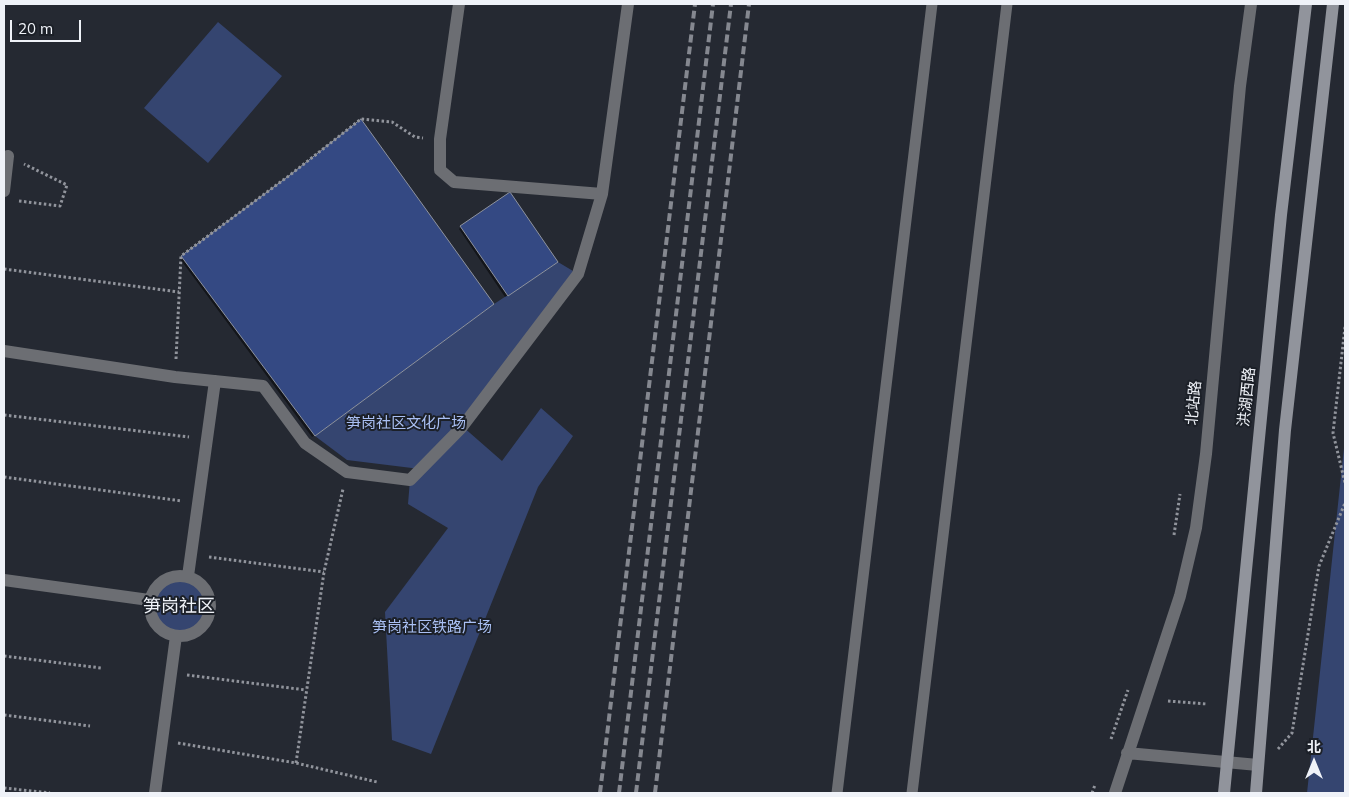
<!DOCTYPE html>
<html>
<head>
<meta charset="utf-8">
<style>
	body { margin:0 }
	#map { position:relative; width:1349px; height:797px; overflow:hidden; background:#252932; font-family:Mulish,"Noto Sans SC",sans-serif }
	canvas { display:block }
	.frame { position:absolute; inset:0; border:5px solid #eff2f8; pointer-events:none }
	.north { position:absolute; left:1289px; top:737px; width:50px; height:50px; -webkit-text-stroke:4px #1c2028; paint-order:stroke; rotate:0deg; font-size:14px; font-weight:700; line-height:20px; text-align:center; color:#eff2f8 }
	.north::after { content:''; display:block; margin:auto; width:18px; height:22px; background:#eff2f8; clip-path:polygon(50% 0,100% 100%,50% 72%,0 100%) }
	.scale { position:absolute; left:10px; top:20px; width:71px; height:22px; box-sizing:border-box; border:2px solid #eff2f8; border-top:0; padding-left:6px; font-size:15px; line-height:18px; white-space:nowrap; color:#eff2f8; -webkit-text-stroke:4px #1c2028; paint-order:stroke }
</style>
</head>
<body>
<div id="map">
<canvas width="1349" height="797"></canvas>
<div class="frame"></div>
<div class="north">北</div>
<div class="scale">20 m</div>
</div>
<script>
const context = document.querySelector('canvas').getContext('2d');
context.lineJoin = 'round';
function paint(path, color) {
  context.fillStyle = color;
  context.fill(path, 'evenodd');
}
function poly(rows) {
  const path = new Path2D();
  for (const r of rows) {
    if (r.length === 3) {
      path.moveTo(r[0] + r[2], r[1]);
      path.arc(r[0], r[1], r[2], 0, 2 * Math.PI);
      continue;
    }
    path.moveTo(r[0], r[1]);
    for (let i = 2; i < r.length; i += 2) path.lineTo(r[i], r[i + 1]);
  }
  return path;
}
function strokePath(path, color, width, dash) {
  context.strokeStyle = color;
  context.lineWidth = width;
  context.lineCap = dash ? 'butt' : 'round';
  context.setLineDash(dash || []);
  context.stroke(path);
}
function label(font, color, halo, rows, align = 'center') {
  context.font = font + ' Mulish,"Noto Sans SC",sans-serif';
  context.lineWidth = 4;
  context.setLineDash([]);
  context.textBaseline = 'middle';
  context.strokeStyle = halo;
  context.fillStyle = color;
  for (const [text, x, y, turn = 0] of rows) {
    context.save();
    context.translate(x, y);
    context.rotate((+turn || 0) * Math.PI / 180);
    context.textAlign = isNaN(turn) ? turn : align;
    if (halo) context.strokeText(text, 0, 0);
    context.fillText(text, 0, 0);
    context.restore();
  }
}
const green = poly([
	[218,22,282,76,208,163,144,108],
	[558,262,578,274,462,426,502,461,541,408,573,436,538,487,431,754,392,740,385,612,448,528,408,504,410,480,420,469,347,460,315,436,494,304],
	[1345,439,1345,793,1307,793],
	[180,605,30]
]);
const shadow = poly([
	[461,227,554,265,505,297,459,229],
	[182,257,489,306,312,437,180,259]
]);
const building = poly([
	[361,119,494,304,315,436,181,256,290,175,361,119],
	[510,192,558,262,508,296,460,226,510,192]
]);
const path = poly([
	[19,201,60,206,67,185,24,164],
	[4,269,179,292],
	[1345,327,1333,433,1345,483],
	[176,359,181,256,290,175,361,119,392,122,415,137,423,138],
	[4,415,189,437],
	[4,477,182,501],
	[1174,535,1180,494],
	[209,557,324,572],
	[4,656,101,668],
	[187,675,306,690],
	[1168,701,1207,704],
	[4,715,90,726],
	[1111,739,1128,690],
	[178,743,296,763,377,782],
	[1278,749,1292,733,1319,566,1345,503],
	[296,763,324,572,343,489],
	[4,788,50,793],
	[1092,793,1095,785]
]);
const service = poly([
	[837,793,932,4],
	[912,793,1007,4]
]);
const minor = poly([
	[459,4,440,139,440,170,454,182,602,194,628,4],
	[4,191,8,156],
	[4,351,175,377,263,386,305,443,347,472,410,480,462,427,578,274,602,194],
	[180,606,30],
	[188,576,215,381],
	[4,580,149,600],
	[1127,753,1258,765],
	[155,793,176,636],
	[1115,793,1180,596,1196,528,1206,454,1240,86,1251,4]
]);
const secondary = poly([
	[1224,793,1281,215,1306,4],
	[1256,793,1285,430,1333,4]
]);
const rail = poly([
	[600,793,695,4],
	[619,793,713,4],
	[636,793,731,4],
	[655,793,749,4]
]);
const streetNames = [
	["洪湖西路",1247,397,-84],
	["北站路",1194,403,-85]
];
const parkNames = [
	["笋岗社区文化广场",406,423],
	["笋岗社区铁路广场",432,627]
];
const quarterNames = [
	["笋岗社区",179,607]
];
paint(green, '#354570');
paint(shadow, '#0007');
paint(building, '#344983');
strokePath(building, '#8e939e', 1);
strokePath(path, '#91949c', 3, [2.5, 2.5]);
strokePath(service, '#6c6e73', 11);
strokePath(minor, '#6c6e73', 12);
strokePath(secondary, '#91949c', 12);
strokePath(rail, '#858890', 4, [8, 4]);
label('15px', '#eff2f8', '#1c2028', streetNames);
label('15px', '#aac0f4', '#1c2028', parkNames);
label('18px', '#eff2f8', '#1c2028', quarterNames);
</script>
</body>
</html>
